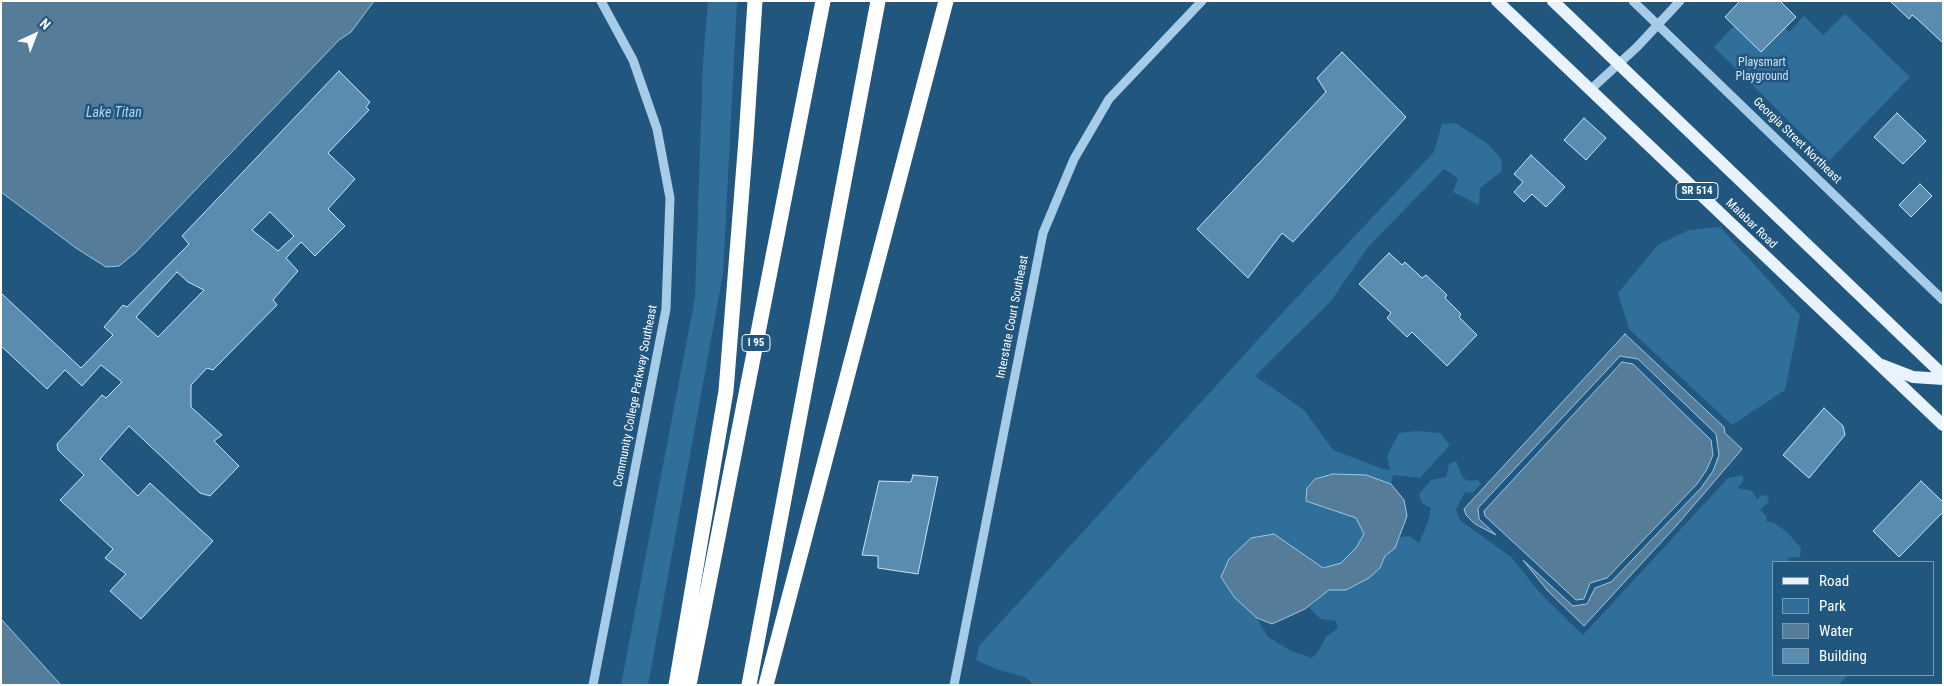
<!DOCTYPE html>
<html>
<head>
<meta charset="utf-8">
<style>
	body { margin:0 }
	#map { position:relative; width:1944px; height:686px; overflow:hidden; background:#21567f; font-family:"Roboto Condensed",sans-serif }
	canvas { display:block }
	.frame { position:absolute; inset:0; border:2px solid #fff; pointer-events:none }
	.legend { position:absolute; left:1772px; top:561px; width:162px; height:115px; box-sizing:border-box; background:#21567f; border:1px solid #7a9ab2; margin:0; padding:6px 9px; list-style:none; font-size:15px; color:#fff }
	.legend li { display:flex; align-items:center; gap:10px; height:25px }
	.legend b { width:25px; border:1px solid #7a9ab2 }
	.north { position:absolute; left:10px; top:10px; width:50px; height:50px; -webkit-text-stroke:4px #21567f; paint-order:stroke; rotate:43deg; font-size:14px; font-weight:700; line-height:20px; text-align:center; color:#fff }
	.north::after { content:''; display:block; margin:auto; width:18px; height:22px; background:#fff; clip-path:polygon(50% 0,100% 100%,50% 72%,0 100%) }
</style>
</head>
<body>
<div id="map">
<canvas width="1944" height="686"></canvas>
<div class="frame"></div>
<ul class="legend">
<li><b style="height:6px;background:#e8f3fd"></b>Road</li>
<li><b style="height:14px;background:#316f9b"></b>Park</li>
<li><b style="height:14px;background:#557c99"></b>Water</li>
<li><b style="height:14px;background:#5a8cb0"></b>Building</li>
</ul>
<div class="north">N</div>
</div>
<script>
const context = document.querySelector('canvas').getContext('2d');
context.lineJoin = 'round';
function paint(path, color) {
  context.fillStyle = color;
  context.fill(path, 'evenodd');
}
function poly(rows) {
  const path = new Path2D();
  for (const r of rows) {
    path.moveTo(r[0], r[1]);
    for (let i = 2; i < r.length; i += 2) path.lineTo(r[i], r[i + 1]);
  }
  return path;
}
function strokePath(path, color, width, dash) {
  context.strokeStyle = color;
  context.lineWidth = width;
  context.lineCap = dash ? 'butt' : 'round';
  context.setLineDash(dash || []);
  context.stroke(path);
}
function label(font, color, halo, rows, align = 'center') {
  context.font = font + ' "Roboto Condensed",sans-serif';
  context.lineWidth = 5;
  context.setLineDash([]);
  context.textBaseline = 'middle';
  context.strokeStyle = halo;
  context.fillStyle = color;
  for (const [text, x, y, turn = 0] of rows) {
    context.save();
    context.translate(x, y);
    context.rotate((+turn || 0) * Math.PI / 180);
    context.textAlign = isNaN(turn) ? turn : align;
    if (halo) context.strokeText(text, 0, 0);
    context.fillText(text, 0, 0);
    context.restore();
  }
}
const green = poly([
	[708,1,737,1,723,274,648,685,621,685,695,298,703,63],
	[1845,14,1910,77,1829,161,1714,47,1734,26,1761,52,1785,28,1789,32,1804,16,1823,35],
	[1455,123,1487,143,1502,160,1501,172,1480,188,1479,205,1453,192,1458,178,1444,169,1368,247,1331,301,1255,376,1304,410,1333,450,1383,469,1390,470,1387,456,1399,433,1416,431,1440,433,1450,445,1420,478,1393,475,1391,484,1366,475,1334,510,1356,518,1364,534,1356,548,1341,563,1323,568,1274,535,1221,577,1235,598,1257,618,1267,636,1291,651,1312,658,1319,650,1326,637,1338,628,1336,621,1321,619,1309,608,1329,589,1346,590,1369,578,1380,568,1385,556,1395,548,1400,537,1409,536,1419,543,1428,522,1431,508,1422,503,1419,494,1431,480,1446,477,1449,464,1456,461,1463,478,1468,481,1478,480,1481,484,1472,493,1465,492,1456,509,1460,520,1511,557,1542,595,1583,635,1728,478,1743,475,1743,482,1737,488,1752,491,1757,499,1762,495,1767,496,1769,502,1760,510,1767,517,1766,521,1774,523,1787,532,1801,548,1800,557,1787,558,1791,562,1773,562,1773,675,1848,675,1838,685,1031,685,1031,682,1025,677,996,669,976,660,979,646,1285,310,1434,152,1442,124],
	[1720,227,1800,315,1785,390,1732,425,1629,329,1618,293,1658,245,1689,230]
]);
const water = poly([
	[1,1,374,1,351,32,339,40,135,253,119,266,106,267,76,248,1,192,1,1],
	[1625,334,1724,427,1725,433,1742,449,1677,525,1584,626,1547,590,1523,560,1573,606,1587,604,1595,588,1611,582,1701,488,1713,471,1719,455,1716,434,1638,359,1620,356,1478,508,1479,519,1496,535,1475,524,1466,515,1464,509,1625,334],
	[1622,362,1633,364,1711,440,1713,455,1707,469,1697,484,1607,578,1590,583,1584,599,1576,600,1485,516,1484,511,1622,362],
	[1333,474,1366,475,1391,484,1404,500,1407,516,1395,548,1385,556,1380,568,1369,578,1346,590,1329,590,1305,609,1272,624,1257,618,1235,598,1221,577,1229,559,1251,538,1274,534,1323,568,1341,563,1356,548,1364,534,1356,518,1306,501,1307,488,1315,479,1333,474],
	[1,619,61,685,1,685,1,619]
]);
const building = poly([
	[1740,1,1780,1,1796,17,1761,52,1725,17,1740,1],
	[1890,1,1943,1,1943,43,1916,18,1912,15,1909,19,1890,1],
	[1342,52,1406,117,1293,242,1282,233,1248,278,1197,229,1326,92,1317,78,1342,52],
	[339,71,370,102,366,107,369,110,328,153,355,179,328,209,345,226,315,256,301,242,286,258,298,271,273,300,277,305,213,370,207,368,191,385,191,407,222,435,214,441,239,466,210,496,200,493,129,426,100,459,138,496,150,483,213,541,141,619,110,591,126,574,105,558,113,549,60,500,84,475,58,450,57,444,102,395,106,398,122,382,101,365,82,386,65,370,47,389,1,346,1,293,81,368,113,335,104,327,123,305,127,307,189,244,182,236,339,71],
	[270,212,294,236,278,251,252,230,270,212],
	[177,272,188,282,204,290,158,337,136,317,177,272],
	[1897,113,1926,141,1903,164,1874,137,1897,113],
	[1584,118,1606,138,1586,160,1564,140,1584,118],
	[1531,155,1565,187,1546,207,1532,194,1524,202,1514,192,1523,182,1514,174,1531,155],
	[1920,184,1932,196,1911,217,1899,205,1920,184],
	[1389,253,1402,265,1405,262,1422,278,1426,275,1447,295,1445,298,1461,314,1459,317,1477,335,1447,366,1412,332,1407,337,1387,318,1391,313,1359,284,1389,253],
	[1824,408,1843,426,1845,435,1809,478,1783,455,1824,408],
	[913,475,938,477,918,574,878,568,878,556,862,555,879,481,911,482,913,475],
	[1921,481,1943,502,1943,512,1899,557,1873,531,1921,481]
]);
const minor = poly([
	[1633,1,1943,300],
	[1590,90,1637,47,1680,1],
	[593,685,666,309,670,198,657,129,633,60,601,1],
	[954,685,1043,233,1074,159,1109,99,1202,1]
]);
const major = poly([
	[1497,1,1943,425],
	[1553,1,1943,375],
	[1882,365,1913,377,1943,379]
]);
const highway = poly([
	[676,685,726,391,746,139,755,1],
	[689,685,823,1],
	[749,685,878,1],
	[766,685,946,1]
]);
const shields = [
	[1697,191,42],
	[756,343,28]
];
const shieldNames = [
	["SR 514",1697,191],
	["I 95",756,343]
];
const parkNames = [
	["Playsmart",1762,63],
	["Playground",1762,77]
];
const streetNames = [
	["Georgia Street Northeast",1797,141,44],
	["Malabar Road",1751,224,44],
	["Interstate Court Southeast",1013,317,-79],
	["Community College Parkway Southeast",636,396,-79]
];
const waterNames = [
	["Lake Titan",114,113]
];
paint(green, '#316f9b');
paint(water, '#557c99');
strokePath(water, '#9ac9e8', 1);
paint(building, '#5a8cb0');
strokePath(building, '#cae3f5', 1);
strokePath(minor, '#a6cce7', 9);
strokePath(major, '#e8f3fd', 12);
strokePath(highway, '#fff', 15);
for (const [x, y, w] of shields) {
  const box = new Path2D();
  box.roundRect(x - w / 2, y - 8.5, w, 17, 4);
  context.fillStyle = '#21567f';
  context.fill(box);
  strokePath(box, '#fff', 1);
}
label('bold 11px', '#fff', null, shieldNames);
label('12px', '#cae3f5', '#21567f', parkNames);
label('12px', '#fff', '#21567f', streetNames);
label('italic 14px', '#b1d5ef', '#21567f', waterNames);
</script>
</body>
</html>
